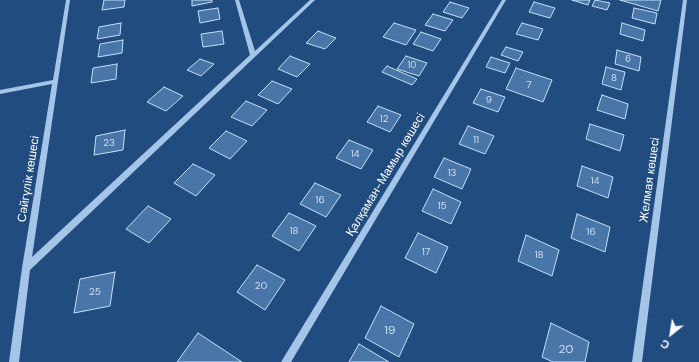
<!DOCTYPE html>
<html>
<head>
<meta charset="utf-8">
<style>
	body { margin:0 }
	#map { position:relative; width:699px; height:362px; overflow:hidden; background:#204c80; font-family:"DM Sans",sans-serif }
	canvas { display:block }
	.north { position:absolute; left:651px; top:314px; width:40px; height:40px; -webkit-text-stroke:3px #204c80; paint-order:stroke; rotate:210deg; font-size:11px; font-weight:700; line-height:16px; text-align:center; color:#fff }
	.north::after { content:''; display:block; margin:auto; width:14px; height:18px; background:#fff; clip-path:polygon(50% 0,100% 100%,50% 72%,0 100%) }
</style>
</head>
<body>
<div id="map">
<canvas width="699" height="362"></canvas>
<div class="north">С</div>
</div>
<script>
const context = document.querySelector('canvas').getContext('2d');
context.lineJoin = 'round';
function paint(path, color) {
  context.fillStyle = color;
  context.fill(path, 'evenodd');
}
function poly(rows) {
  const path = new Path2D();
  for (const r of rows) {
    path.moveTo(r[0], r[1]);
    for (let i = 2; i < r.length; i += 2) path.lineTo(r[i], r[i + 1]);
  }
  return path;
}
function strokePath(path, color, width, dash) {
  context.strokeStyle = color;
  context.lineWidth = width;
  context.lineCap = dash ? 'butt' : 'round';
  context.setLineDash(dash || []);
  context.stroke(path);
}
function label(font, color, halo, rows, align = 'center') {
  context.font = font + ' "DM Sans",sans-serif';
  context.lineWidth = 4;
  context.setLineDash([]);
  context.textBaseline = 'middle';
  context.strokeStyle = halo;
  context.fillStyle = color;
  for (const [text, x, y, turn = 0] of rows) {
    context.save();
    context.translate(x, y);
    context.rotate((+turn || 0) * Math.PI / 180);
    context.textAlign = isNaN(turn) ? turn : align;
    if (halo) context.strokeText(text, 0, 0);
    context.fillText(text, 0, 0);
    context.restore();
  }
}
const building = poly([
	[104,0,125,0,124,7,102,10,104,0],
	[192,0,212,0,212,2,192,6,192,0],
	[572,0,590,0,588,5,572,0],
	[595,0,610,3,607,10,592,6,595,0],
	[620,0,661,0,658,11,620,0],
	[450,2,469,8,462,18,443,12,450,2],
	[534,2,555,8,550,18,529,12,534,2],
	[218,8,220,19,200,23,198,11,218,8],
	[634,8,657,13,655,24,632,18,634,8],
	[433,14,453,20,445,31,425,25,433,14],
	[121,23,120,35,97,39,99,27,121,23],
	[394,23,416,30,406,45,383,37,394,23],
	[522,23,543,29,538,40,516,34,522,23],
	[622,23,645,30,643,41,620,34,622,23],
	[222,31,224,44,203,47,201,34,222,31],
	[318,31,336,38,325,49,306,43,318,31],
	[421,32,441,39,433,51,413,44,421,32],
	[123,40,122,53,98,57,100,44,123,40],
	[506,47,523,52,518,61,501,55,506,47],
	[617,50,641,57,639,71,615,64,617,50],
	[290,56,310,64,297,77,278,69,290,56],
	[406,56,427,63,419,76,397,69,406,56],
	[491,57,510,63,505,73,486,67,491,57],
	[200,59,214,64,201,76,187,70,200,59],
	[117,64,116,79,91,83,93,68,117,64],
	[387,66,417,79,412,85,382,72,387,66],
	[606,67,625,72,621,90,602,84,606,67],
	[516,68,552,80,543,102,506,89,516,68],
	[272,81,292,89,278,104,258,95,272,81],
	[164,87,183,96,166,111,147,102,164,87],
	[481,89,505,97,498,112,473,103,481,89],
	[602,95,628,104,625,119,597,110,602,95],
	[246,101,267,110,252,126,231,117,246,101],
	[378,106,401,115,390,132,367,122,378,106],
	[590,124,624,135,620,151,586,139,590,124],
	[468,126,494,136,485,154,459,144,468,126],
	[125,130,123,150,94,155,96,136,125,130],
	[226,131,247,141,230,159,209,148,226,131],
	[349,140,373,150,361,169,336,158,349,140],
	[444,158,471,169,462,189,434,177,444,158],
	[193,164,215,175,196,196,174,183,193,164],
	[582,166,613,177,608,198,577,186,582,166],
	[315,183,341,195,326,217,300,204,315,183],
	[433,189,461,202,451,224,422,211,433,189],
	[148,206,171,219,149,243,126,229,148,206],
	[289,213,316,226,299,251,272,236,289,213],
	[577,214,610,227,605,252,571,238,577,214],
	[418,233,448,247,436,273,405,258,418,233],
	[526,235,559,250,552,276,518,261,526,235],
	[257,265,285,280,265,310,237,292,257,265],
	[115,272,110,306,74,313,80,279,115,272],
	[381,306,414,324,399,357,365,338,381,306],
	[551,323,589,342,585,362,553,362,542,357,551,323],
	[198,333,242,362,177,362,198,333],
	[359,344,389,362,349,362,359,344]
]);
const minor = poly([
	[66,0,70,0,32,257,250,55,235,0,239,0,255,51,310,0,315,0,30,270,19,362,9,362,22,268,52,84,0,94,0,90,53,80,66,0],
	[502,0,506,0,291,362,281,362,502,0],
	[683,0,687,0,642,362,632,362,683,0]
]);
const farNumbernames = [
	["6",628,60],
	["10",412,66]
];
const numberNames = [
	["8",614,78],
	["7",529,85],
	["9",489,100],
	["12",384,119],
	["11",476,140],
	["23",109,143],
	["14",355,154],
	["13",452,173],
	["14",595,181],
	["16",320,200],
	["15",442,206],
	["18",294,231],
	["16",591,232],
	["17",426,252],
	["18",539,255],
	["20",261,286],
	["25",95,292]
];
const streetNames = [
	["Қалқаман-Мамыр көшесі",386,175,-59],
	["Сәйгүлік көшесі",29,179,-81],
	["Желмая көшесі",650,180,-82]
];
const nearNumbernames = [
	["19",390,331],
	["20",566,350]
];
paint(building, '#4876a9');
strokePath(building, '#c8def6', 1);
paint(minor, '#a5c5e8');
label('9px', '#d1ddea', null, farNumbernames);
label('10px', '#d1ddea', null, numberNames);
label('12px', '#fff', '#204c80', streetNames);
label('12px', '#d1ddea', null, nearNumbernames);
</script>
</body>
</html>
